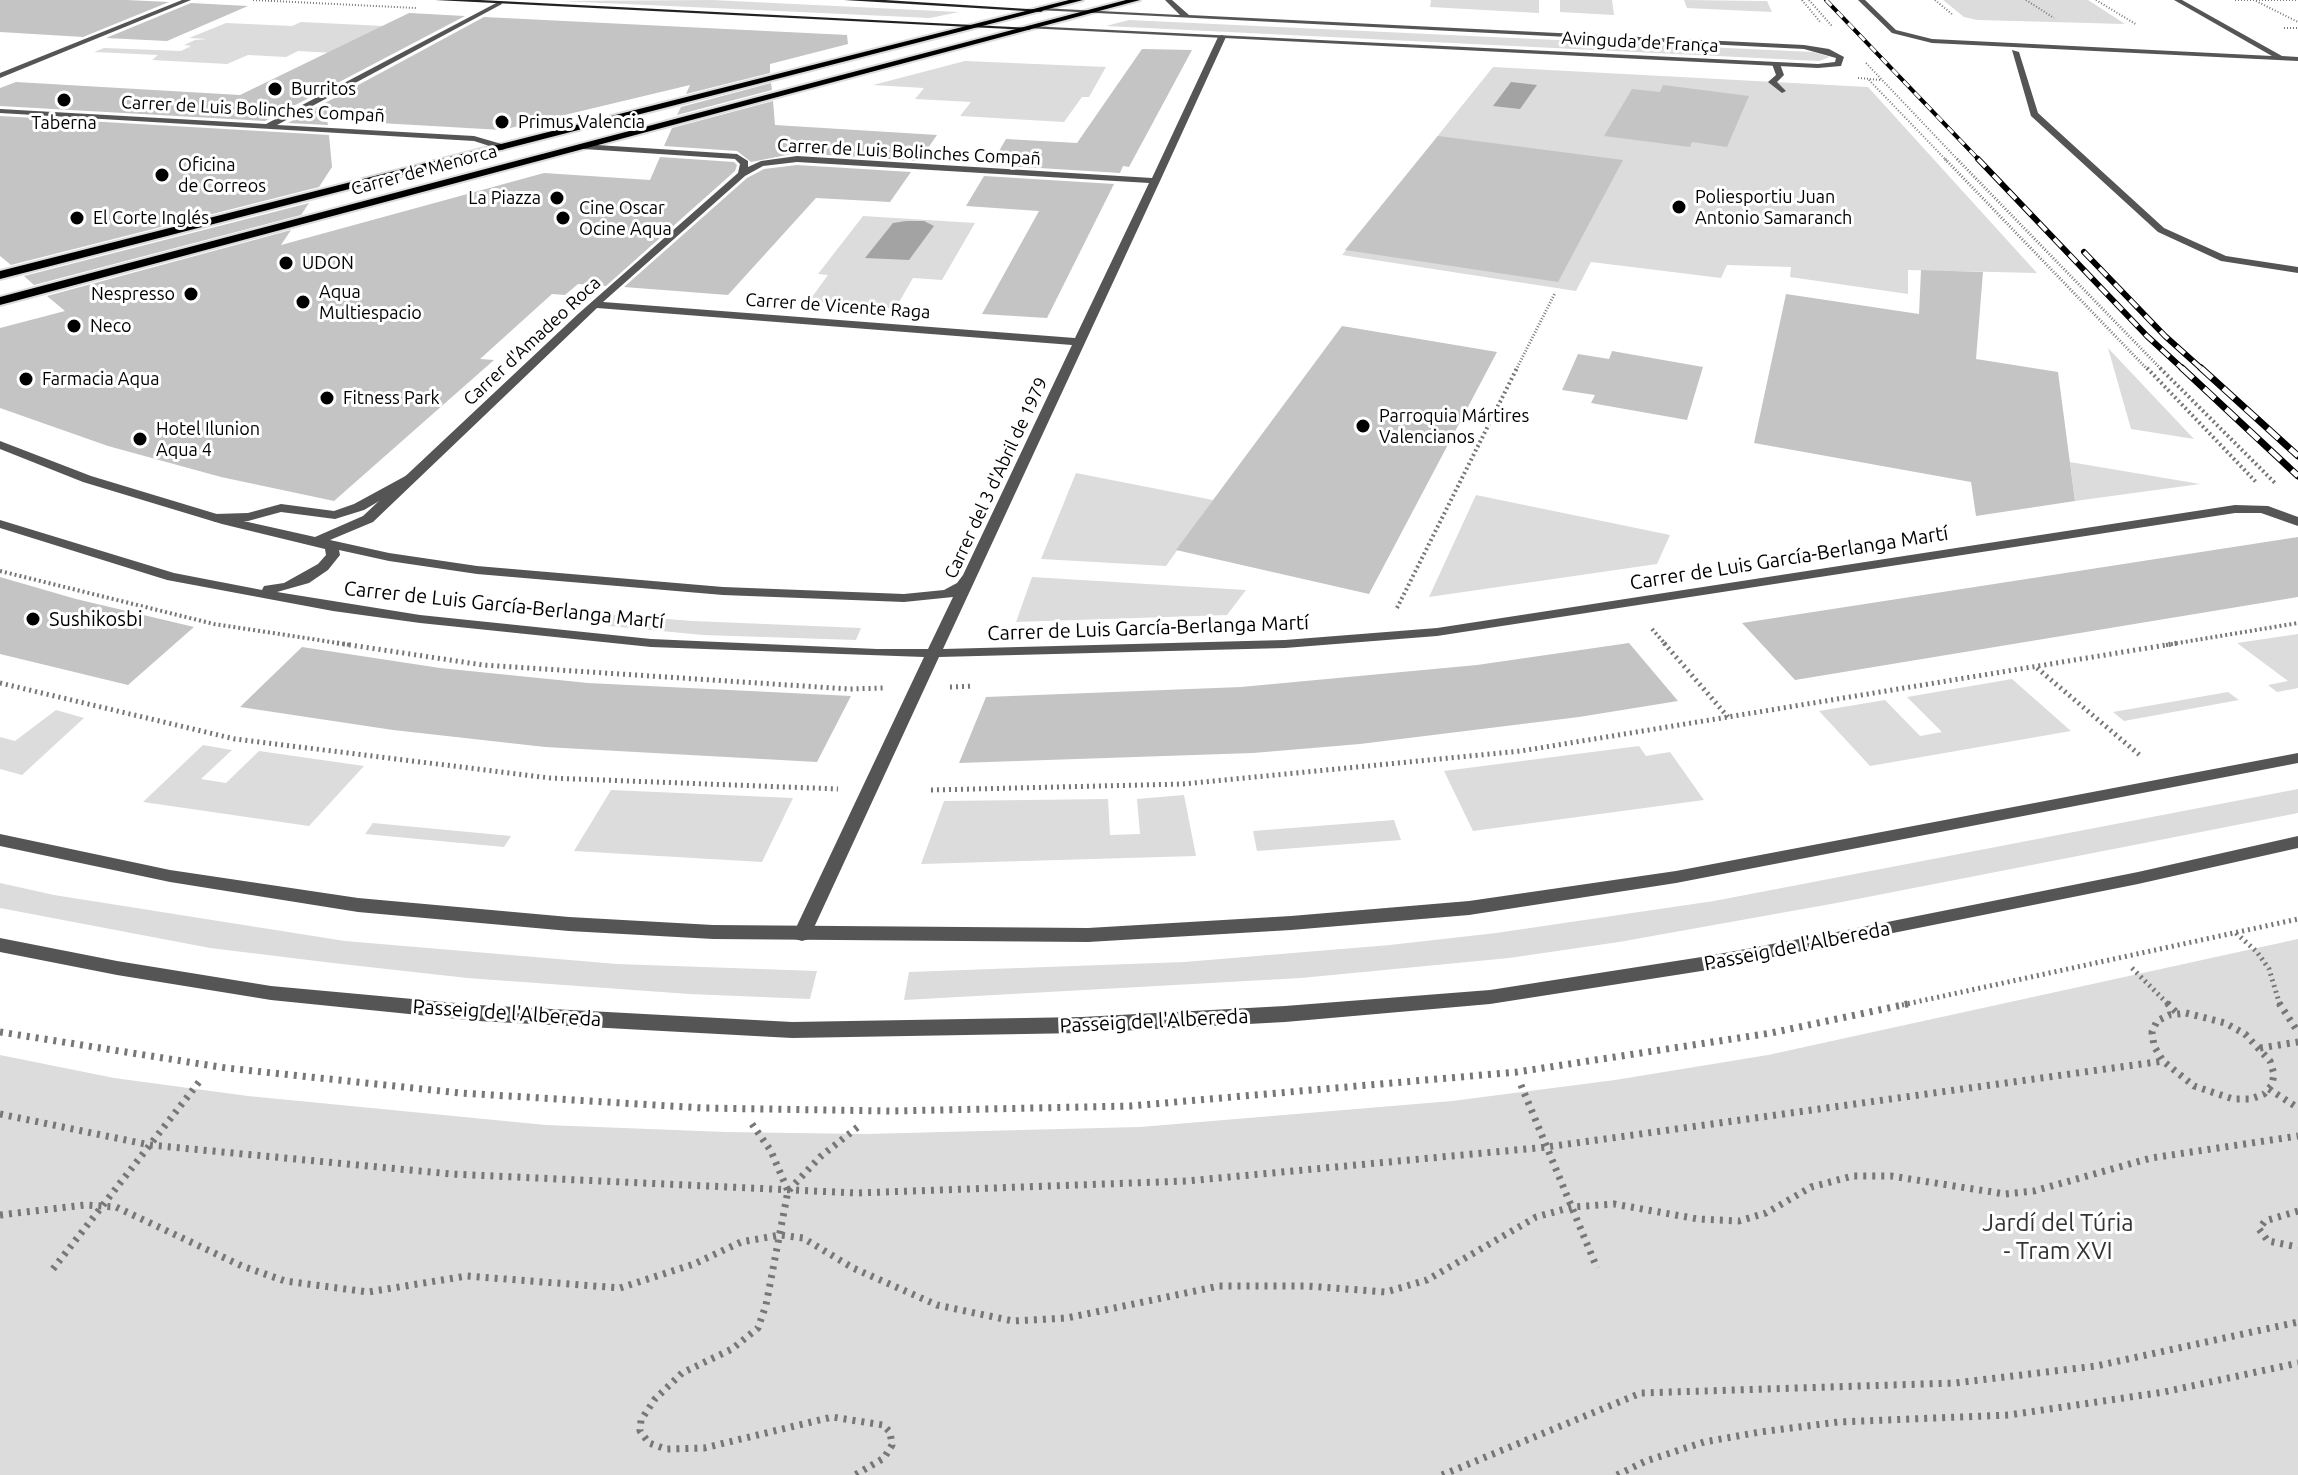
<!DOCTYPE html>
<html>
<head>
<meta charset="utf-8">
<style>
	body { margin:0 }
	canvas { display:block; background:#fff }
</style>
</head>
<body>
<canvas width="2298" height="1475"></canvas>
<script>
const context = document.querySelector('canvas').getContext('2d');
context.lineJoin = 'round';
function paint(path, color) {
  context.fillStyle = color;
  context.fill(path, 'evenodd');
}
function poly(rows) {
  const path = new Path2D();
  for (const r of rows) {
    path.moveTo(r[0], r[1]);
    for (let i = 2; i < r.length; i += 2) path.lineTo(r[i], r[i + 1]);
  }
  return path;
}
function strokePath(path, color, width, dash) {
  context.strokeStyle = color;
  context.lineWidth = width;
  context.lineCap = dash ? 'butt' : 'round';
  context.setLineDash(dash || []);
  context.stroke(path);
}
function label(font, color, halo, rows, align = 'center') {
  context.font = font + ' Ubuntu,sans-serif';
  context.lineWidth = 6;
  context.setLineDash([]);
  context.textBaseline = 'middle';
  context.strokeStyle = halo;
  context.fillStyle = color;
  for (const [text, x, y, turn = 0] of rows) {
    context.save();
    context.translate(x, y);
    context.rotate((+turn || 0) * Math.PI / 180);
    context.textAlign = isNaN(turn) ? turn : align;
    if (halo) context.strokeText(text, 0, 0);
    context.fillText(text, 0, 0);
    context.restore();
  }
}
const green = poly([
	[712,0,959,12,930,18,560,1],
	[1431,0,1539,0,1539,13,1430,7],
	[1560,0,1612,0,1614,15,1560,12],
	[1684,0,1767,1,1772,12,1687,8],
	[1943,0,2088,0,2125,24,1977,20,1964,17],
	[1129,20,1813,52,1830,57,1819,61,1106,26],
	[301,22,384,26,372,55,298,51,286,57,248,55,227,64,152,60,158,55,94,52,104,48,181,51,191,46,184,45,195,40,207,39,189,38,226,23,292,26],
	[965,61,1106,67,1089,97,1082,97,1064,122,960,116,971,102,915,99,924,88,873,85],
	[1493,67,1868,87,2037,273,1908,270,1908,294,1790,277,1791,267,1727,265,1721,278,1591,262,1576,291,1342,255],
	[863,216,975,223,942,280,913,278,895,309,809,301,828,275,818,274],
	[2108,348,2194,439,2131,429],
	[2070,462,2200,484,2075,501],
	[1076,473,1213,500,1166,566,1041,559],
	[1476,495,1670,535,1657,564,1429,597],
	[1032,577,1246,590,1227,615,1016,622],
	[578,612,693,621,861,628,856,640,703,635,609,626],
	[2298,634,2298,688,2277,692,2268,685,2288,681,2237,643],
	[2012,679,2071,731,1870,766,1819,711,1885,700,1920,736,1942,732,1907,697],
	[2228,692,2239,700,2124,721,2113,712],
	[56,710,84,718,22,775,0,769,0,737,15,741],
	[203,745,232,750,201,779,226,783,259,751,364,766,309,826,143,802],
	[1639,746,1646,756,1670,752,1704,800,1473,831,1444,771],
	[2298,789,2298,813,1842,902,1619,942,1509,958,1301,978,904,1000,909,972,1184,962,1390,945,1496,933,1714,901],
	[611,790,793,798,762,862,574,851],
	[1184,795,1196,856,921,864,944,801,1108,799,1110,835,1140,834,1137,799],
	[1394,820,1401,840,1257,851,1253,831],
	[373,823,511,836,504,847,365,834],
	[0,883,54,895,345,941,617,964,817,971,810,999,689,994,467,978,333,963,210,948,0,908],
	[2298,939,2298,1475,0,1475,0,1055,114,1078,248,1096,546,1125,726,1132,864,1134,1140,1127,1452,1101,1615,1080,1768,1055]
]);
const water = poly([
	[1511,82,1537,85,1520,109,1493,106],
	[906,221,924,221,934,226,909,260,865,258,893,223]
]);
const building = poly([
	[0,0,127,0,169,2,83,37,0,32],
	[191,3,248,6,167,41,106,38],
	[409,13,465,16,265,121,0,106,0,88,16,82,240,95],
	[484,17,847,35,848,44,770,64,770,73,686,94,690,85,502,130,327,120,328,125,288,123],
	[1142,49,1192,50,1129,167,1123,166,1120,173,991,165,1006,139,1077,143],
	[771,83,772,90,677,115,681,107],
	[1663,85,1749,96,1727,147,1692,142,1690,147,1604,136,1632,89,1660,92],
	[773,101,775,125,937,135,919,161,797,153,751,162,737,151,664,146,672,128],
	[0,116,329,135,332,167,319,187,11,265,0,256],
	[1438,136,1623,160,1558,282,1345,250],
	[660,157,734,162,737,165,735,171,606,286,578,284,565,295,552,294,480,359,494,360,334,501,221,477,108,446,0,408,0,328,65,311,47,296,291,230,281,245,544,173,650,180],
	[797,165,911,172,890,202,816,198,728,295,624,287,747,178,764,169],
	[984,176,1114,184,1047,318,982,314,1039,211,966,206],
	[309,203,301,215,34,285,24,276],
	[1921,270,1983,272,1976,359,2058,372,2075,501,1976,516,1971,482,1754,443,1786,294,1919,314],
	[1342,326,1497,352,1369,594,1176,550],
	[1612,351,1703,367,1687,420,1591,403,1595,395,1562,390,1578,354,1609,359],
	[2298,537,2298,597,1795,680,1742,623],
	[0,577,76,599,194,627,128,685,0,654],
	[1629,643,1678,701,1579,717,1360,744,1253,753,959,763,986,697,1241,687,1477,665],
	[302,647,440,668,588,683,851,696,817,762,545,747,393,730,240,707]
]);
const pathFar4 = poly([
	[253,0,416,8],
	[1802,0,1821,23],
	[1809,0,1832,26],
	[1935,0,1953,15],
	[2026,0,2054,18],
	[2096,0,2137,25],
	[2235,0,2298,0],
	[2256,1,2298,22],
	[2284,28,2298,28],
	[1866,63,1959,161],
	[1858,78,1881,80],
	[1869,80,1947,161]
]);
const pathFar3 = poly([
	[1945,159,2148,370],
	[1957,159,2162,370],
	[1516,370,1555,293]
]);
const pathFar2 = poly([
	[2147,368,2256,482],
	[2160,368,2275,483],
	[0,571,214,624,351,645],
	[1397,608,1517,368],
	[1652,629,1666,645],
	[2166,645,2298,623]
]);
const pathFar1 = poly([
	[337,643,483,665,849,689,884,688],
	[1664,643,1728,717],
	[2037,668,2142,757],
	[0,683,235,739,550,778,838,789],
	[950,687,973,686],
	[931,790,1183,784,1521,751,2178,643],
	[2236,933,2257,952,2269,969,2280,1005],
	[2132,968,2169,1005],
	[1902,1005,2298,919]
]);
const path = poly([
	[2167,1003,2177,1013],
	[2279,1003,2298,1032],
	[2186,1013,2225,1023,2245,1034,2270,1061,2274,1074,2272,1085,2264,1094,2251,1099,2233,1099,2194,1086,2163,1061,2154,1046,2152,1032,2157,1021,2169,1015,2186,1013],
	[0,1032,226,1068,460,1093,703,1108,891,1111,1130,1106,1517,1072,1771,1033,1912,1003],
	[2260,1048,2298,1042],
	[1521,1085,1597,1268],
	[2269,1089,2298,1108],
	[0,1114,150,1145,451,1174,857,1193,1187,1181,1547,1147,2163,1061],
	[752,1124,771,1151,788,1191,766,1305,758,1328,732,1349,682,1373,655,1399,641,1420,640,1431,649,1443,666,1449,704,1448,832,1417,883,1425,890,1432,892,1445,884,1458,855,1475],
	[789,1190,820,1157,859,1126],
	[2298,1211,2265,1221,2259,1229,2268,1241,2298,1247],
	[0,1215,85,1205,116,1207,242,1266,285,1281,368,1292,467,1276,620,1288,694,1264,741,1242,780,1235,803,1238,853,1268,937,1305,1013,1321,1067,1318,1219,1286,1307,1286,1386,1292,1427,1280,1536,1217,1572,1207,1614,1204,1698,1219,1739,1221,1766,1213,1811,1187,1853,1176,1891,1176,2005,1194,2034,1191,2151,1158,2298,1136],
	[53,1269,199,1082],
	[1442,1475,1641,1393,1955,1383,2096,1366,2298,1322],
	[1617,1475,1646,1461,1704,1442,1760,1432,1838,1422,2009,1415,2164,1392,2298,1363]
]);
const service = poly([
	[2012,50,2019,52,2038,113,2164,228,2226,256,2298,267,2298,273,2221,261,2158,232,2031,116,2012,50],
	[1776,62,1780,64,1784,75,1777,82,1786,91,1782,93,1768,82,1776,75,1772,64,1776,62],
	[411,473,417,477,415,480,364,510,335,519,281,512,248,521,215,522,208,518,215,514,248,513,281,504,334,511,354,504,411,473]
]);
const minor = poly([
	[182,0,191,0,0,78,0,73,182,0],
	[1858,0,1865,0,1896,30,1932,39,2272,56,2174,0,2182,0,2282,56,2298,57,2298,61,1932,43,1892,33,1858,0],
	[500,1,502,4,277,125,474,136,505,145,505,149,502,150,474,141,0,113,0,109,266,124,500,1],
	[1222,35,1226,37,1160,181,943,649,1285,640,1437,628,2235,505,2268,506,2298,517,2298,526,2261,513,2235,513,1437,636,1285,648,939,657,811,934,809,939,802,941,795,939,793,934,924,657,651,647,420,623,333,611,167,580,0,528,0,520,174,573,262,590,264,586,284,583,318,564,326,555,325,549,222,524,83,482,0,449,0,441,91,476,230,518,315,537,363,516,578,314,738,173,740,164,735,159,584,149,580,146,581,144,737,154,748,161,748,167,761,161,797,156,1152,178,1218,37,1222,35],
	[797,162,1149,183,1075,338,603,302,745,176,763,166,797,162],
	[597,308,1072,345,963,575,957,583,944,590,904,594,723,587,477,566,389,553,330,540,373,522,597,308],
	[339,550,389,561,477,574,723,595,904,602,953,597,928,649,877,649,651,639,420,615,277,592,309,583,328,570,340,555,339,550]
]);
const tertiary = poly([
	[1165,0,1172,0,1189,15,1804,45,1829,49,1844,57,1841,66,1818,68,1026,28,1029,26,1818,64,1835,62,1836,58,1804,49,1038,10,1041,8,1180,15,1165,0],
	[2298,753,2298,763,1676,883,1469,915,1291,930,1088,942,713,939,569,931,358,912,170,882,0,846,0,834,170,870,358,898,569,917,713,925,1088,928,1291,916,1469,901,1676,871,2298,753],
	[2298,836,2298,848,2138,884,1708,970,1490,1004,1285,1022,1082,1033,792,1038,478,1021,271,1000,117,975,0,952,0,938,117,961,271,986,478,1005,792,1022,1082,1017,1285,1006,1490,990,1708,956,1847,930,2138,872,2298,836]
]);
const secondary = poly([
	[435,0,480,0,1032,28,1029,30,435,0],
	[844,0,885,0,1044,10,1041,12,844,0]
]);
const primary = poly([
	[1069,0,1083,0,0,279,0,271,1069,0],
	[1126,0,1140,0,0,305,0,297,1126,0]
]);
const railFar2 = poly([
	[1826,0,1980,161]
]);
const railFar1 = poly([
	[1978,159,2147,336,2184,370],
	[2084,252,2165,336,2203,370]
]);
const rail = poly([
	[2182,368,2298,476],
	[2201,368,2298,456]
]);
const markers = [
	[275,89,8,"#000"],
	[64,100,8,"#000"],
	[502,122,8,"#000"],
	[162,175,8,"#000"],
	[557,198,8,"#000"],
	[1679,207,8,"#000"],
	[77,218,8,"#000"],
	[563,218,8,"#000"],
	[286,263,8,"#000"],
	[191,294,8,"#000"],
	[303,302,8,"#000"],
	[74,326,8,"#000"],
	[26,379,8,"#000"],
	[327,398,8,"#000"],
	[1363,426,8,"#000"],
	[140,439,8,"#000"],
	[33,619,8,"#000"]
];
const farStreetnames = [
	["Avinguda de França",1640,42,3],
	["Carrer de Luis Bolinches Compañ",253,109,3],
	["Carrer de Luis Bolinches Compañ",909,152,3],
	["Carrer de Menorca",424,170,-15],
	["Carrer de Vicente Raga",838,306,4],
	["Carrer d'Amadeo Roca",532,341,-43],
	["Carrer del 3 d'Abril de 1979",996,478,-65]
];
const farPoinames = [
	["Burritos",291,89],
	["Primus Valencia",518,122],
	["Taberna",64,123,"center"],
	["Oficina",178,165],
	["de Correos",178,186],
	["Poliesportiu Juan",1695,197],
	["Antonio Samaranch",1695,218],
	["La Piazza",541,198,"right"],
	["Cine Oscar",579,208],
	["Ocine Aqua",579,229],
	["El Corte Inglés",93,218],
	["UDON",302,263],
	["Aqua",319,292],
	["Multiespacio",319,313],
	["Nespresso",175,294,"right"],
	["Neco",90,326],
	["Farmacia Aqua",42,379],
	["Fitness Park",343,398],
	["Parroquia Mártires",1379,416],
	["Valencianos",1379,437],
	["Hotel Ilunion",156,429],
	["Aqua 4",156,450]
];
const streetNames = [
	["Carrer de Luis García-Berlanga Martí",1789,558,-9],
	["Carrer de Luis García-Berlanga Martí",504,605,6],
	["Carrer de Luis García-Berlanga Martí",1148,628,-2],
	["Passeig de l'Albereda",1797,946,-11],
	["Passeig de l'Albereda",507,1013,4],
	["Passeig de l'Albereda",1154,1021,-3]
];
const poiNames = [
	["Sushikosbi",49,619]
];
const nearParknames = [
	["Jardí del Túria",2058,1223],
	["- Tram XVI",2058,1251]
];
paint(green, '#dcdcdc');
paint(water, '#a3a3a3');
paint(building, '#c4c4c4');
strokePath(primary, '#dbdbdb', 4);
strokePath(pathFar4, '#777', 2, [1, 2]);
strokePath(pathFar3, '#777', 3, [1, 2]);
strokePath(pathFar2, '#777', 4, [2, 3]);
strokePath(pathFar1, '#777', 5, [2, 4]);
strokePath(path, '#777', 7, [3, 6]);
paint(service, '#555');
paint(minor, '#555');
paint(tertiary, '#555');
paint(secondary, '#222');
paint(primary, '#000');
strokePath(railFar2, '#000', 4);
strokePath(railFar1, '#000', 6);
strokePath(rail, '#000', 7);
strokePath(railFar2, '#fff', 3, [8]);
strokePath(railFar1, '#fff', 4, [11]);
strokePath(rail, '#fff', 5, [15]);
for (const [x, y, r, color] of markers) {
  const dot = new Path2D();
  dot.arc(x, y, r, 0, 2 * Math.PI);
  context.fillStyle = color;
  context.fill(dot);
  strokePath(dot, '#fff', 3);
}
label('18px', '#000', '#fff', farStreetnames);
label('18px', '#000', '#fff', farPoinames, 'left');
label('20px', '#000', '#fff', streetNames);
label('20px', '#000', '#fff', poiNames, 'left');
label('24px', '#333', '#fff', nearParknames);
</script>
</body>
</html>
